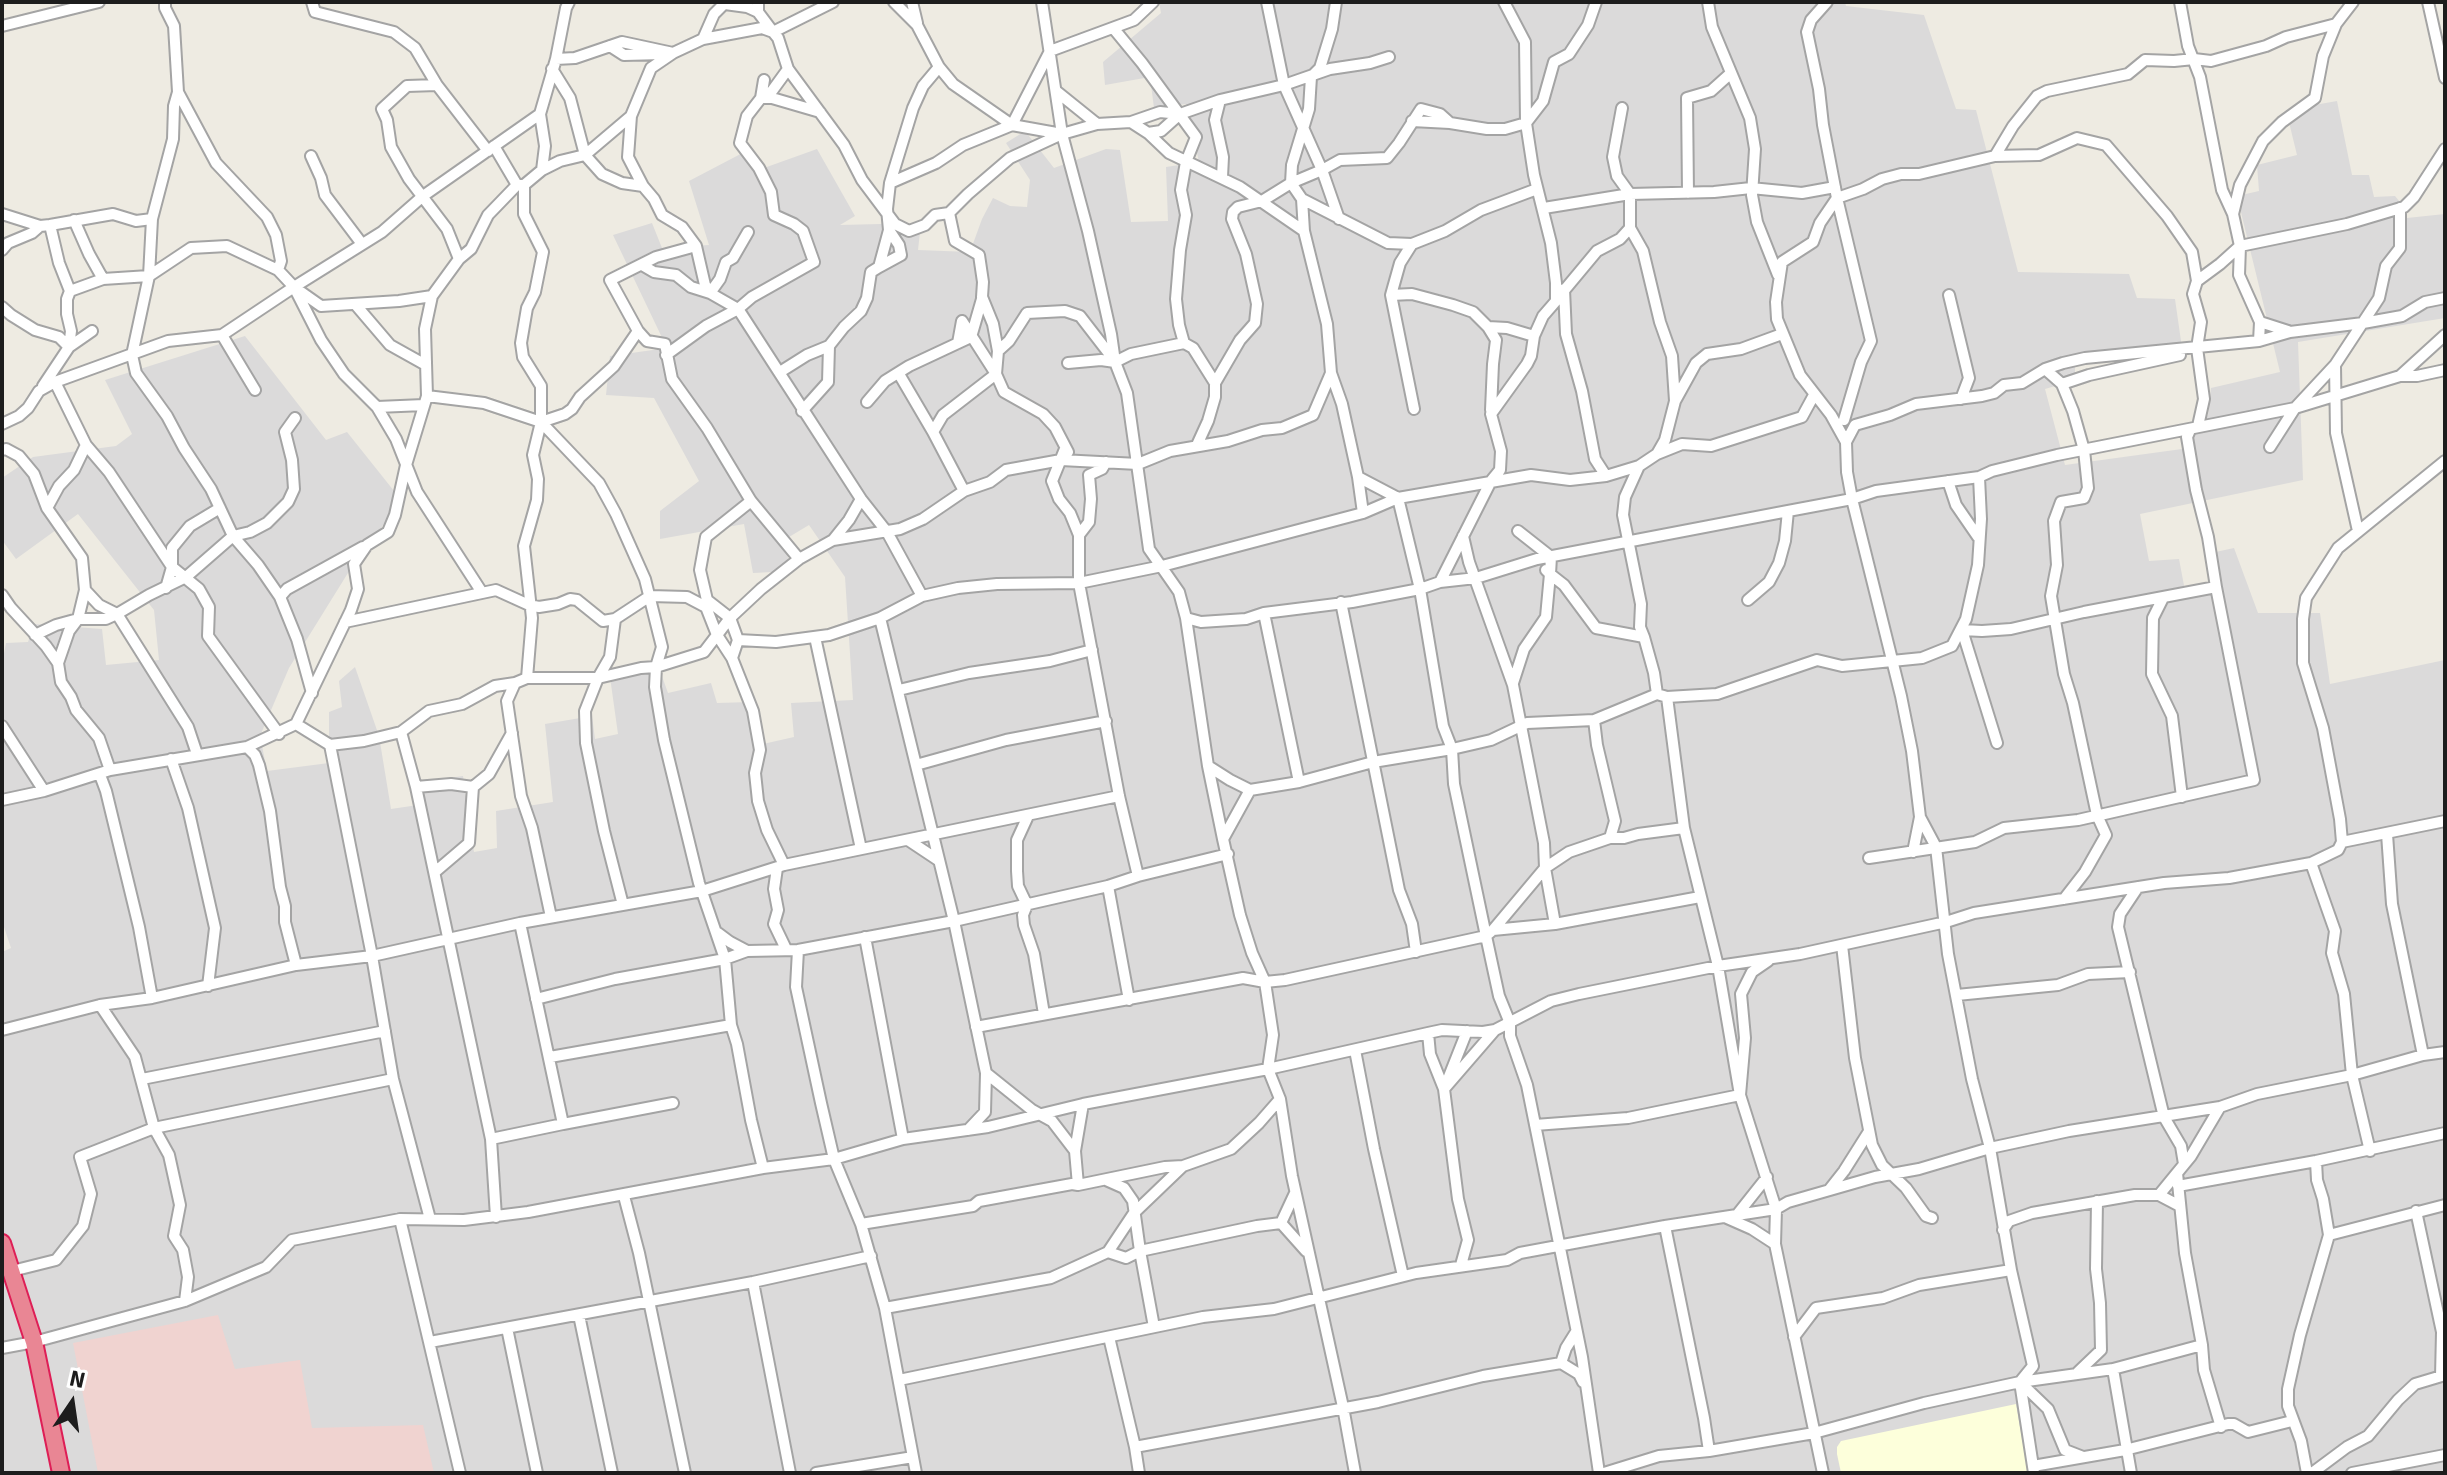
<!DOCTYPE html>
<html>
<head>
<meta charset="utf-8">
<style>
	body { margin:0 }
	#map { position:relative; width:2447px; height:1475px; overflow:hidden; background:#eeebe2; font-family:Signika,sans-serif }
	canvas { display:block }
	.frame { position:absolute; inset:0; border:4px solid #1d1d1d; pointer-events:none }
	.north { position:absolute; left:32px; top:1363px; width:80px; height:80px; -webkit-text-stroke:6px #fff; paint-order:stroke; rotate:13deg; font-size:22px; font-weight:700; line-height:32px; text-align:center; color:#1d1d1d }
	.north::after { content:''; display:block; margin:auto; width:28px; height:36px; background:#1d1d1d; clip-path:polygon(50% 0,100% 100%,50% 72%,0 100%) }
</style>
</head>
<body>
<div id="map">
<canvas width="2447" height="1475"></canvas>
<div class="frame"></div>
<div class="north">N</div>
</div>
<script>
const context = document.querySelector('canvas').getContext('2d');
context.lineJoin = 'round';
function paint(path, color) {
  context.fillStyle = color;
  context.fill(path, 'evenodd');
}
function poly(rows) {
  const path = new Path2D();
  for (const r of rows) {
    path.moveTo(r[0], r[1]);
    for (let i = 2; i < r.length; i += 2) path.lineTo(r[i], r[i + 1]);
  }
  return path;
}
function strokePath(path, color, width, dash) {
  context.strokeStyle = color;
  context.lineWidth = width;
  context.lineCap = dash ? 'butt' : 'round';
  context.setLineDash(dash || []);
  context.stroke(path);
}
const residential = poly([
	[1159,2,1845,2,1846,6,1924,15,1956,109,1976,110,2018,272,2129,274,2137,298,2175,299,2183,355,2075,355,2075,376,2062,384,2045,389,2065,465,2182,449,2183,427,2208,415,2211,388,2280,372,2237,196,2259,191,2257,165,2297,155,2286,110,2337,101,2352,175,2369,175,2374,197,2395,196,2404,207,2407,218,2445,214,2445,318,2298,342,2303,480,2140,514,2149,561,2179,559,2186,596,2214,588,2211,553,2234,548,2258,613,2320,613,2330,684,2445,660,2445,1473,2,1473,2,952,11,948,2,921,2,664,6,643,28,642,34,624,102,629,106,665,159,660,154,610,78,514,16,559,2,540,2,478,33,457,116,446,132,434,105,380,245,336,326,440,347,432,402,501,356,560,289,668,260,736,267,771,329,763,329,712,342,707,339,681,355,667,379,736,391,809,418,805,420,782,463,776,474,852,497,848,496,811,553,802,545,724,592,716,595,739,618,734,610,677,659,668,668,693,711,683,717,703,751,702,763,744,794,737,791,703,853,700,845,577,809,525,784,540,791,571,753,573,744,524,660,539,660,511,699,481,654,398,606,395,610,356,667,348,613,235,652,223,662,248,709,245,689,181,752,148,764,168,817,149,855,216,840,225,921,223,918,250,970,252,982,219,993,198,1010,206,1027,207,1030,180,1006,143,1025,131,1054,168,1106,149,1120,150,1131,222,1168,221,1166,167,1199,162,1186,104,1154,108,1150,77,1105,85,1103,62,1161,13]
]);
const commercial = poly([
	[218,1315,235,1369,300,1360,312,1428,423,1425,434,1473,98,1473,73,1343]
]);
const education = poly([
	[2016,1404,2028,1473,1841,1473,1837,1454,1837,1447,1841,1441]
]);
const minor = poly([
	[165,2,165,8,174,26,178,92,174,106,173,139,152,219,149,276,132,355,136,373,167,416,184,448,211,489,233,536,186,577,149,595,117,614,188,727,197,754],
	[312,2,315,12,394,32,415,48,437,85],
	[758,2,758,12,773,32,833,2],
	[894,2,917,25,939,67,953,84,1012,125,1062,134,1097,124,1131,122,1148,133,1169,153,1240,187,1304,231],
	[912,2,917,23],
	[1042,2,1062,134,1088,231,1111,334,1115,362,1127,393,1149,549,1179,592,1186,618,1208,766,1223,839,1240,915,1252,953,1265,982,1273,1035,1268,1069,1280,1099,1292,1176,1343,1407,1355,1473],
	[1336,2,1332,29,1320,68,1311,77,1309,109,1292,165,1291,183,1302,199,1304,231,1327,324,1331,373,1342,404,1358,477,1363,513],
	[1708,2,1712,27,1750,118,1755,149,1752,195,1757,222,1778,275],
	[1827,2,1811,20,1807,32,1819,89,1823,125,1837,198,1871,341,1861,362,1844,420],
	[2180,2,2188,46,2200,77,2222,190,2233,214],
	[2428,2,2445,78],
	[725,4,747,7,758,12],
	[2,26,99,2],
	[1114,29,1142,63,1196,137,1186,162,1181,190,1186,215,1180,250,1176,299,1179,325,1184,343],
	[703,39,714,14,726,2],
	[610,46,624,55,663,54],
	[556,59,575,58,622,42,673,53,703,39,762,28,773,32,778,38,788,69,844,145,862,180,895,224,909,231,925,225,935,215,949,213],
	[552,69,570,98,585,155,631,116,651,68,673,53],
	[1056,91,1097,124],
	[178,92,216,163,267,217,276,235,281,261,278,270],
	[763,96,772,91,788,69],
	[761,98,772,98,820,112],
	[1220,100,1215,120,1223,157,1222,177],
	[631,116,628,157,643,186,654,199,662,215,682,227,696,246,705,285,710,293,738,309,742,315,861,499,887,532,922,596],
	[1412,121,1450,123,1487,129,1505,129,1526,123,1543,101,1554,62,1569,54,1588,25,1596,2],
	[1131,122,1160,112,1180,114],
	[1148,133,1161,131,1180,114,1220,100,1284,85,1330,69,1370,63,1389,57],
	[494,146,517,185],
	[311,156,321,178,325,195,362,244],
	[1995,156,2039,155,2077,138,2106,145,2167,216,2192,252,2197,281],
	[542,170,560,161,585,155,602,174,622,183,643,186],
	[890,183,913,108,923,86,939,67],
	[524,185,524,214,543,252,535,292,527,308,521,343,523,357,541,386,541,422,533,455,538,479,537,500,524,546,532,618,527,678],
	[1688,193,1687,98,1711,91,1731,73],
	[1302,199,1388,243,1412,244],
	[1544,208,1630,194,1714,192,1751,188,1802,193,1835,187],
	[2,214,40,226,50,225],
	[1339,219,1322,170,1340,160,1387,158,1399,143,1421,109,1440,114,1450,123],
	[74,220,89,254,103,279,149,276,191,248,227,246,278,270,294,287,321,340,344,374,377,407,396,439,417,492,481,591],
	[1630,228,1643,251,1660,322,1672,356,1675,401],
	[696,246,656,257,610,280,638,331,647,341,665,344,672,379,707,428,751,501,799,559,761,589,730,618,738,640,732,658,753,711,760,750,755,773,758,801,767,830,784,865],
	[2,250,8,243,32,233,40,226],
	[459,259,447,229,409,179,391,147,387,120,382,109,407,86,437,85,488,151],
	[642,265,654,272,676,275,691,287,710,293,720,279,726,262,733,258,748,232],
	[879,267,901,255,899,245,889,230],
	[294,287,382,232,423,196,540,114],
	[1564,289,1566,334,1582,391,1595,459,1606,476],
	[70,291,103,279],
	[1391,295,1412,294,1453,305,1473,312,1488,327,1507,328,1534,336],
	[1949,295,1969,378,1961,399],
	[1557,299,1597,251,1620,239,1630,228,1630,194,1617,176,1613,157,1622,108],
	[355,304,390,345,424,364],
	[2,307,11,315,35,330,59,337,69,347],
	[2260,322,2288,331],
	[1488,327,1496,340,1493,364,1491,410],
	[222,335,255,390],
	[2259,341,2260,322,2239,275,2240,246,2347,224,2404,207,2414,197,2445,149],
	[958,343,962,321,996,374,1004,392,1043,414,1055,427,1068,452],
	[69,347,71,331,67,314,67,299,70,291,59,263,50,225,113,214,136,221,152,219],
	[998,351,993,324,982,297,983,282,979,255,955,241,949,213,968,194,1010,158,1062,134],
	[666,355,706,326,738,309,752,297,814,262,803,231,794,224,774,215,771,192,759,168,740,143,747,116,761,98,764,80],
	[1068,363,1101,360,1115,362,1131,354,1184,343,1193,348,1215,383],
	[2045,369,2062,384,2089,375,2180,355],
	[780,372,807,355,829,346],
	[899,374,933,432],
	[2400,376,2445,335],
	[2062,384,2073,411,2084,450,2088,488,2084,498,2061,502,2054,521,2057,565,2051,596,2064,674,2073,703,2097,815,2106,835,2085,872,2064,899],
	[43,386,69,347,92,331],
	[427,396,484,403,541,422,599,483,616,514,645,579,662,647,656,667,655,687,664,740,699,883,725,959,731,1025,737,1044,751,1120,763,1168],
	[867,402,885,381,909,366,971,337,982,299],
	[377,407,424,405],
	[1414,409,1391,295,1400,263,1412,244,1445,231,1481,210,1537,189],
	[802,411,828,382,829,346,844,327,861,311,867,298,871,272,879,267,889,230,887,209,890,183,936,163,963,145,1012,125,1050,51,1134,20,1153,2],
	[295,418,285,432,292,460,294,489,288,502,267,523,250,532,233,536,258,565,280,597,297,639,312,693],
	[541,422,565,414,572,409,580,397,614,366,638,331],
	[2,424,19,416,28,408,39,391,55,382,168,341,222,335,294,287,321,306,399,301,432,296],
	[2198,426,2204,399,2197,348,2201,322,2193,294,2197,281,2220,264,2240,246,2233,214,2240,185,2263,141,2282,122,2315,98,2323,56,2336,24,2353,2],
	[1846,442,1855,425,1890,415,1916,404,1982,396,1994,393,2004,385,2022,383,2045,369,2063,363,2085,358,2259,341,2290,332,2363,323,2402,316,2425,302,2445,298],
	[86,445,109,472,172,567,166,588],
	[1197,445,1208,421,1215,397,1215,383,1240,340,1255,323,1257,304,1246,254,1232,219,1233,212,1238,207,1262,201,1291,183,1322,170,1284,85,1267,2],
	[2270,447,2295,408,2335,365],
	[1065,449,1052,481,1059,499,1070,513,1079,535,1079,583,1119,796,1138,876],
	[2,450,6,449,19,456,34,474,47,508,82,558,85,590,99,605,117,614,106,619,78,619,56,625,35,635],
	[1657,454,1665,440,1675,401,1696,363,1707,354,1741,349,1782,334],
	[1358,477,1398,498,1420,589,1443,726,1452,749,1454,784,1486,936,1499,996,1510,1023,1510,1036,1527,1085,1582,1357,1599,1473],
	[1948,481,1956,505,1978,537],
	[964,491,933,432,943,415,996,374,998,351,1009,341,1027,313,1065,311,1080,316,1114,360],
	[47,508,59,486,74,470,86,445,55,382],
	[220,508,190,526,172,548,172,567,199,589,209,607,208,636,279,734],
	[1518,531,1551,557,1550,574,1564,585,1596,628,1644,637,1654,673,1657,694],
	[2358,531,2336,433,2335,365,2379,298,2386,266,2400,248,2400,208],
	[1079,535,1089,522,1091,499,1089,475,1102,469,1106,462],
	[1463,536,1469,562,1513,685,1544,843,1545,868,1555,924],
	[833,540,849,520,861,499],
	[799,559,833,540,900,529,923,519,964,491,990,482,1006,470,1061,460,1138,464,1170,451,1228,441,1262,430,1282,428,1313,415,1331,373],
	[1440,582,1491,481,1500,470,1501,451,1491,414,1527,364,1531,356,1534,336,1543,316,1556,301,1556,283,1551,243,1534,175,1526,123,1525,42,1504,2],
	[2,595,11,608,46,646,58,663,61,682,71,697,76,710,99,738,110,770],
	[280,597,287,589,363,547],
	[2163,598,2153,618,2152,674,2172,716,2182,797],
	[1748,600,1769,582,1779,563,1785,541,1788,511,1852,499,1876,491,1979,477,1992,471,2057,455,2295,408,2400,376,2417,376,2445,370],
	[1341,602,1399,890,1412,924,1416,952],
	[1264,613,1299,782],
	[880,618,954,921,986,1073,985,1112,968,1130],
	[1186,618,1201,622,1246,619,1264,613,1352,602,1420,589,1440,582,1476,578,1537,559,1788,511],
	[345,622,496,590,529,605,539,607,558,604,570,599,577,600,603,621,615,619],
	[815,637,861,849],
	[1644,637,1640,627,1641,604,1623,515,1625,497,1639,466,1657,454,1682,444,1711,446,1802,417,1814,395],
	[738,640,776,642,829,635,880,618,922,596,958,588,997,584,1079,583,1162,566,1363,513,1398,498,1531,475,1570,480,1606,476,1639,466],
	[58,663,69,631,78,619,85,590],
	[1513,683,1524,649,1546,617,1550,574,1546,570],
	[899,690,969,673,1050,661,1092,650],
	[1667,697,1684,828,1718,966,1740,1095,1776,1209,1775,1244,1823,1473],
	[1594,720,1597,745,1615,821,1610,838],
	[296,724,330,745,372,956,393,1079,430,1219],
	[2,726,44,791],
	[401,732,429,711,462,704,495,686,515,683],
	[1997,743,1962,630,1982,631,2011,629,2084,612,2216,587,2208,537,2196,490,2187,437,2190,430],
	[330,745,364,741,401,732,416,787],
	[247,747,255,755,259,765,270,811,280,887,285,906,285,922,296,965],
	[171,759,188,808,215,928,208,986],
	[916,765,1006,740,1106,721],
	[1208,766,1230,780,1250,790,1299,782,1373,762,1452,749,1491,740,1527,723,1594,720,1657,694,1667,697,1717,694,1817,660,1842,666,1922,658,1952,646,1966,619,1978,565,1981,519,1979,477],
	[2,800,44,791,110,770,247,747,296,724,351,610,358,589,354,564,367,545,388,532,395,515,406,465,427,396,425,329,432,296,459,259,471,249,488,215,517,185,524,185,542,170,545,146,540,114,556,59,566,8,569,2],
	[1028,816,1017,840,1017,871,1018,886,1027,905,1023,915,1024,925,1034,954,1044,1014],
	[1920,817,1936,847,1948,954,1972,1079,1990,1148,2011,1270,2033,1366,2020,1382,2034,1473],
	[2387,834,2392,904,2423,1055],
	[1223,839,1250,790],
	[908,840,938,860],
	[2342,842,2445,821],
	[1913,852,1920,817,1912,751,1901,696,1852,499,1847,472,1846,442,1831,415,1800,375,1777,319,1776,302,1782,262,1813,242,1820,223,1837,198,1863,189,1882,179,1901,174,1919,174,1995,156,2013,126,2037,96,2047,91,2128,74,2145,60,2174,61,2194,59,2211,61,2266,46,2286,37,2336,24],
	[1869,858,1975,842,2004,828,2078,820,2254,780,2216,587],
	[2311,863,2335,931,2332,953,2344,994,2352,1075,2370,1151],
	[777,868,774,889,778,910,774,924,786,949],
	[435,872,469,843,473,787],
	[1108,886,1129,1000],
	[2138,887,2120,914,2118,927,2164,1117,2181,1146,2184,1164],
	[623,905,604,831,586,743,585,711,598,678,610,657,615,619,650,596,687,597,706,607,717,635,732,658],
	[551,917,532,828,521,796,507,701,515,683,527,678,598,678,641,668,656,667,704,652,730,618,707,600,700,570,706,537,751,501],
	[1493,930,1545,868,1569,852,1610,838,1624,838,1638,834,1684,828],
	[718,933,730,942,747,951],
	[865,937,903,1139],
	[1842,945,1855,1058,1872,1145,1882,1165,1906,1188,1926,1216,1932,1218],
	[798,950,796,987,821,1103,834,1159,861,1224,885,1308,916,1473],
	[1957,995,2058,985,2088,974,2130,972],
	[152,998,296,965,372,956,520,923,702,891,784,865,1119,796],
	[536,999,615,979,725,959,747,951,798,950,954,921,1108,886,1138,876,1228,854],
	[976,1027,1243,978,1265,982,1285,980,1486,936,1493,930,1555,924,1700,897],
	[2,1030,100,1005],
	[1428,1033,1430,1054,1444,1089,1495,1030],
	[1355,1050,1374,1149,1403,1276],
	[550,1057,731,1025],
	[986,1073,1032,1110,1052,1121,1075,1151],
	[142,1079,385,1031],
	[563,1124,673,1103],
	[1535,1125,1628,1118,1740,1095,1745,1038,1741,994,1752,972,1768,961],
	[491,1139,563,1124,520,923],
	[1106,1180,1124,1188,1133,1201,1140,1251,1154,1327],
	[1078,1185,1075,1151,1083,1104],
	[2178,1186,2316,1161,2445,1133],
	[1829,1190,1844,1171,1868,1133],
	[2159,1195,2177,1173],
	[624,1196,639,1253,685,1473],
	[2416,1211,2442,1332,2441,1376],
	[1736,1216,1767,1177],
	[496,1217,491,1139,416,787,451,784,473,787,489,774,512,733],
	[1727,1218,1752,1229,1775,1244],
	[400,1219,464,1220,528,1212,763,1168,834,1159,903,1139,988,1127,1083,1104,1268,1069,1428,1033,1442,1030,1483,1032,1495,1030,1551,1001,1579,994,1718,966,1800,954,1946,922,1974,913,2164,883,2229,878,2311,863,2338,850,2342,842,2340,819,2323,728,2303,663,2303,619,2306,598,2338,548,2445,461],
	[1281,1223,1306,1251],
	[1281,1223,1295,1193],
	[861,1224,973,1206,979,1201,1072,1184,1078,1185,1165,1167,1183,1166,1231,1149,1259,1123,1280,1099],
	[1665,1226,1704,1418,1709,1451],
	[2003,1230,2009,1221,2032,1213,2135,1195,2159,1195,2178,1205],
	[2329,1235,2445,1205],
	[1108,1252,1126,1258,1140,1251,1257,1226,1281,1223],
	[1461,1265,1468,1240,1458,1199,1444,1089,1467,1031],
	[12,1271,56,1260,83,1226,91,1194,80,1157,154,1128,135,1057,100,1005,152,998,139,927,106,791,100,775],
	[753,1282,790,1473],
	[185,1301,188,1277,183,1250,174,1236,180,1205,169,1155,154,1128,393,1079],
	[885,1308,1051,1278,1108,1252,1134,1213,1183,1166],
	[579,1315,612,1473],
	[507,1328,537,1473],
	[1109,1337,1135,1447,1139,1473],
	[1794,1337,1816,1308,1883,1298,1919,1285,2011,1270],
	[430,1342,753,1282,871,1256],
	[2202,1345,2185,1253,2177,1173,2191,1156,2220,1107],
	[2,1348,34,1342,185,1301,266,1267,292,1240,400,1219,460,1473],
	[1561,1363,1579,1374,1583,1382],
	[2113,1369,2131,1473],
	[2078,1372,2101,1350,2100,1303,2096,1269,2097,1201],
	[899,1380,1203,1317,1274,1309,1416,1273,1507,1260,1520,1253,1665,1226,1776,1209,1788,1202,1875,1177,1919,1169,1990,1148,2069,1131,2220,1107,2257,1094,2352,1075,2423,1055,2445,1052],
	[2020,1382,2048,1409,2065,1450,2083,1457],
	[1135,1447,1378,1402,1483,1376,1561,1363,1566,1348,1576,1332],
	[2033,1466,2125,1450,2228,1424,2234,1424,2248,1432,2292,1421],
	[816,1473,913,1457],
	[1604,1473,1659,1456,1709,1451,1814,1433,1924,1403,2020,1382,2113,1369,2202,1345,2204,1370,2221,1427],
	[2307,1473,2301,1441,2288,1406,2288,1389,2300,1335,2329,1235,2323,1199,2317,1180,2316,1161],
	[2312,1473,2347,1447,2368,1436,2398,1400,2415,1384,2445,1375],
	[2352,1473,2445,1455]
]);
const highway = poly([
	[2,1243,34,1342,61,1473]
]);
paint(residential, '#dbdada');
paint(commercial, '#f0d3d0');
paint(education, '#fdffdb');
strokePath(minor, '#a4a4a4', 14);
strokePath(highway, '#de1e56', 20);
strokePath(minor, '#fff', 10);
strokePath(highway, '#e98694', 16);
</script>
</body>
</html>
